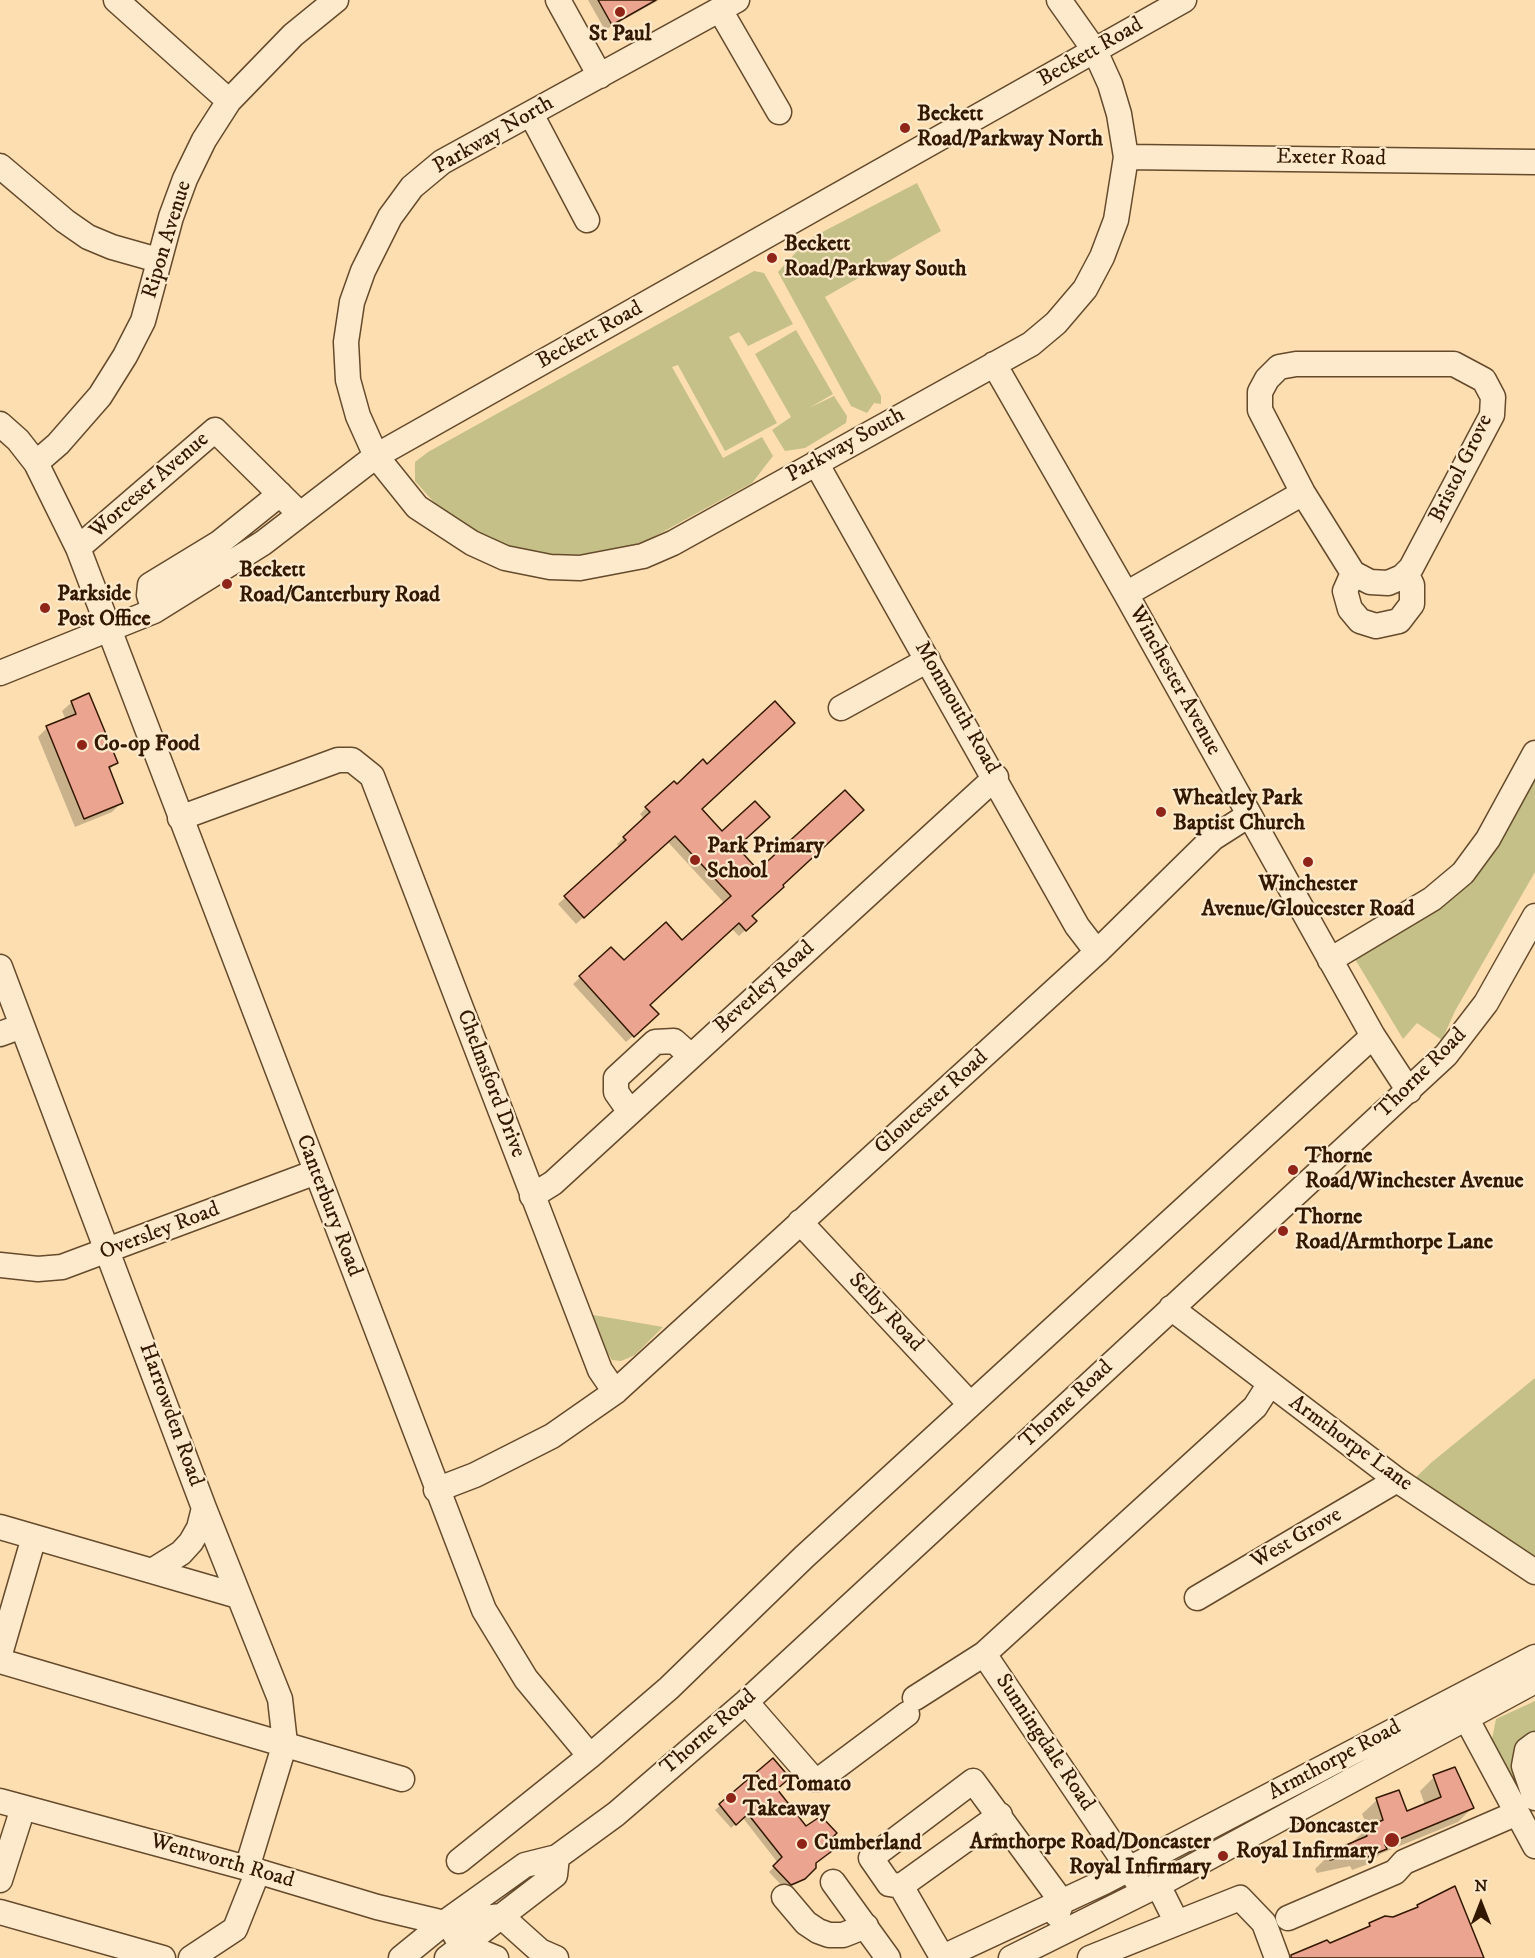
<!DOCTYPE html>
<html>
<head>
<meta charset="utf-8">
<style>
	body { margin:0 }
	#map { position:relative; width:1535px; height:1958px; overflow:hidden; background:#fcdeb0; font-family:"IM FELL DW Pica",serif }
	canvas { display:block }
	.north { position:absolute; left:1451px; top:1874px; width:60px; height:60px; -webkit-text-stroke:4px #fdeacc; paint-order:stroke; rotate:0deg; font-size:16px; font-weight:700; line-height:24px; text-align:center; color:#331800 }
	.north::after { content:''; display:block; margin:auto; width:21px; height:27px; background:#331800; clip-path:polygon(50% 0,100% 100%,50% 72%,0 100%) }
</style>
</head>
<body>
<div id="map">
<canvas width="1535" height="1958"></canvas>
<div class="north">N</div>
</div>
<script>
const context = document.querySelector('canvas').getContext('2d');
context.lineJoin = 'round';
function paint(path, color) {
  context.fillStyle = color;
  context.fill(path, 'evenodd');
}
function poly(rows) {
  const path = new Path2D();
  for (const r of rows) {
    path.moveTo(r[0], r[1]);
    for (let i = 2; i < r.length; i += 2) path.lineTo(r[i], r[i + 1]);
  }
  return path;
}
function strokePath(path, color, width, dash) {
  context.strokeStyle = color;
  context.lineWidth = width;
  context.lineCap = dash ? 'butt' : 'round';
  context.setLineDash(dash || []);
  context.stroke(path);
}
function label(font, color, halo, rows, align = 'center') {
  context.font = font + ' "IM FELL DW Pica",serif';
  context.lineWidth = 4.5;
  context.setLineDash([]);
  context.textBaseline = 'middle';
  context.strokeStyle = halo;
  context.fillStyle = color;
  for (const [text, x, y, turn = 0] of rows) {
    context.save();
    context.translate(x, y);
    context.rotate((+turn || 0) * Math.PI / 180);
    context.textAlign = isNaN(turn) ? turn : align;
    if (halo) context.strokeText(text, 0, 0);
    context.fillText(text, 0, 0);
    context.restore();
  }
}
const green = poly([
	[917,183,941,231,825,297,881,396,881,404,874,403,867,413,851,406,778,272,807,240],
	[754,271,764,273,793,324,748,346,739,332,729,337,777,423,725,451,678,365,672,367,723,458,762,437,773,456,752,483,648,540,612,552,574,555,534,553,500,543,465,527,440,509,415,481,415,462,428,452],
	[796,330,833,394,809,408,834,396,847,416,846,423,805,448,785,451,772,430,791,417,755,354],
	[1535,775,1535,872,1455,1011,1442,1040,1417,1023,1403,1039,1355,959,1432,908],
	[593,1315,663,1327,635,1355,621,1361,612,1360,607,1352],
	[1535,1378,1535,1557,1502,1542,1413,1480,1432,1462],
	[1535,1701,1535,1744,1527,1807,1492,1739,1496,1719]
]);
const shadow = poly([
	[588,0,659,0,605,30],
	[72,702,116,763,108,771,122,802,112,812,75,827,38,737,47,728,66,720,62,711],
	[646,808,700,809,758,872,781,886,750,916,755,921,739,936,732,929,648,1005,650,1021,626,1042,573,984,611,949,624,963,682,942,725,904,667,841,576,924,558,904,620,848,617,844,644,819,640,814],
	[772,1760,776,1789,806,1828,828,1840,834,1848,814,1864,815,1867,798,1883,785,1889,769,1872,778,1863,743,1818,731,1828,715,1810],
	[1434,1777,1472,1808,1458,1822,1380,1854,1371,1863,1352,1870,1350,1866,1317,1873,1315,1869,1329,1855,1350,1844,1368,1828,1362,1814,1377,1800,1398,1792,1406,1813,1425,1805,1420,1791]
]);
const building = poly([
	[598,0,656,0,612,25,598,0],
	[89,693,118,763,109,767,123,803,84,819,46,726,76,714,71,701,89,693],
	[775,701,795,723,702,809,722,831,755,801,770,817,737,847,758,870,845,790,864,810,783,885,784,887,752,916,757,921,746,931,739,923,650,1005,659,1014,634,1037,579,976,611,947,624,960,666,922,682,940,731,896,675,836,584,918,564,896,626,840,623,837,650,812,645,807,674,781,677,784,703,759,707,764,775,701],
	[773,1758,790,1778,777,1789,806,1826,821,1816,837,1833,830,1840,836,1848,816,1863,816,1868,805,1879,791,1885,773,1866,782,1857,748,1814,736,1825,719,1804,773,1758],
	[1455,1767,1474,1808,1385,1845,1387,1849,1367,1857,1364,1853,1330,1860,1328,1853,1367,1836,1364,1828,1383,1820,1376,1798,1399,1790,1407,1811,1441,1797,1433,1775,1455,1767],
	[1455,1886,1484,1958,1291,1958,1291,1955,1327,1940,1330,1943,1370,1926,1369,1923,1385,1916,1393,1917,1418,1907,1417,1905,1455,1886]
]);
const minor = poly([
	[116,0,229,101],
	[558,0,600,76],
	[737,0,442,162,412,187,390,217,363,271,352,302,346,342,348,380,358,416,376,456,417,507,472,543,505,558,550,567,580,568,643,556,673,543,1031,344,1056,323,1085,289,1102,257,1116,220,1126,157,1119,114,1110,84,1095,51,1059,0],
	[720,10,779,112],
	[531,114,587,220],
	[1126,157,1535,162],
	[0,166,65,221,88,237,112,247,158,260],
	[994,364,1126,594,1373,1036,1409,1091],
	[1296,364,1454,364,1484,380,1493,397,1492,415,1411,568,1402,577,1388,583,1370,582,1353,573,1303,493,1260,410,1260,392,1267,379,1279,367,1296,364],
	[0,424,18,440,36,463,78,548,484,1610,526,1679,590,1756],
	[36,463,58,444,100,396,125,356,143,321,171,217,185,179,204,140,229,101,293,35,336,0],
	[816,463,1077,926,1097,952],
	[78,548,215,430,299,513],
	[1353,573,1345,591,1350,609,1360,621,1376,626,1399,621,1412,604,1412,585,1406,573],
	[1126,594,1303,493],
	[154,611,149,595,150,585,219,543,280,494],
	[0,673,154,611,263,543,376,456,1184,0],
	[841,708,928,660],
	[180,818,338,760,352,760,372,776,600,1370,615,1392,552,1436,475,1475,436,1490],
	[1330,960,1432,899,1463,873,1488,839,1535,753],
	[0,967,204,1508,280,1699,285,1743,247,1868],
	[0,1034,22,1026],
	[630,1112,616,1092,616,1078,655,1042,674,1041,691,1056],
	[532,1196,553,1183,996,777],
	[800,1222,970,1404],
	[0,1265,38,1269,62,1267,316,1172],
	[1171,1308,1397,1480,1535,1572],
	[615,1392,1097,952,1213,838,1249,815],
	[0,1527,238,1596],
	[152,1571,181,1553,191,1542,199,1528,204,1508],
	[1197,1598,1397,1480],
	[0,1654,34,1537],
	[984,1654,1137,1881],
	[0,1661,402,1779],
	[915,1698,984,1654,1255,1407,1269,1385],
	[746,1702,813,1779,820,1779,907,1714],
	[1458,1703,1535,1846],
	[1535,1744,1527,1750,1524,1766,1535,1798],
	[0,1801,247,1868,377,1907,444,1923,501,1916,540,1951,556,1958],
	[459,1861,590,1756,669,1688,804,1557,1373,1036],
	[0,1880,23,1808],
	[833,1882,888,1958],
	[901,1886,1000,1815],
	[784,1897,806,1923,818,1931,829,1935,843,1935,866,1926],
	[0,1912,163,1958],
	[1288,1918,1395,1872,1404,1862,1517,1813],
	[1177,1923,1240,1898,1264,1923,1277,1958],
	[455,1935,464,1945,496,1958],
	[942,1957,901,1886,889,1884,871,1858,973,1781,1062,1902,1057,1915],
	[191,1958,235,1929,258,1871],
	[401,1958,444,1923,525,1865,557,1857,616,1814,746,1702,1446,1055,1486,1003,1535,916],
	[447,1958,555,1875,557,1857],
	[941,1958,1104,1882,1535,1657],
	[1011,1958,1158,1885,1535,1681],
	[1090,1958,1177,1923,1158,1885]
]);
const markers = [
	[620,12,6,"#8f2418"],
	[905,128,6,"#8f2418"],
	[772,258,6,"#8f2418"],
	[227,584,6,"#8f2418"],
	[45,608,6,"#8f2418"],
	[82,745,6,"#8f2418"],
	[1161,812,6,"#8f2418"],
	[695,860,6,"#8f2418"],
	[1308,862,6,"#8f2418"],
	[1293,1170,6,"#8f2418"],
	[1283,1231,6,"#8f2418"],
	[731,1798,6,"#8f2418"],
	[1392,1840,8,"#8f2418"],
	[802,1844,6,"#8f2418"],
	[1223,1856,6,"#8f2418"]
];
const poiNames = [
	["St Paul",620,35,"center"],
	["Beckett",917,115],
	["Road/Parkway North",917,140],
	["Beckett",784,245],
	["Road/Parkway South",784,270],
	["Beckett",239,571],
	["Road/Canterbury Road",239,596],
	["Parkside",57,595],
	["Post Office",57,620],
	["Co-op Food",94,745],
	["Wheatley Park",1173,799],
	["Baptist Church",1173,824],
	["Park Primary",707,847],
	["School",707,872],
	["Winchester",1308,885,"center"],
	["Avenue/Gloucester Road",1308,910,"center"],
	["Thorne",1305,1157],
	["Road/Winchester Avenue",1305,1182],
	["Thorne",1295,1218],
	["Road/Armthorpe Lane",1295,1243],
	["Ted Tomato",743,1785],
	["Takeaway",743,1810],
	["Doncaster",1378,1827,"right"],
	["Royal Infirmary",1378,1852,"right"],
	["Armthorpe Road/Doncaster",1211,1843,"right"],
	["Royal Infirmary",1211,1868,"right"],
	["Cumberland",814,1844]
];
const streetNames = [
	["Beckett Road",1091,53,-30],
	["Parkway North",494,136,-30],
	["Exeter Road",1331,159,1],
	["Ripon Avenue",168,240,-73],
	["Beckett Road",590,336,-29],
	["Parkway South",846,446,-29],
	["Bristol Grove",1462,469,-64],
	["Worceser Avenue",150,486,-41],
	["Winchester Avenue",1174,681,61],
	["Monmouth Road",956,708,60],
	["Beverley Road",765,988,-42],
	["Thorne Road",1422,1074,-45],
	["Chelmsford Drive",490,1084,69],
	["Gloucester Road",932,1103,-42],
	["Canterbury Road",328,1206,69],
	["Oversley Road",160,1232,-21],
	["Selby Road",885,1313,47],
	["Thorne Road",1067,1405,-43],
	["Harrowden Road",170,1415,70],
	["Armthorpe Lane",1350,1444,36],
	["West Grove",1297,1539,-30],
	["Thorne Road",709,1733,-41],
	["Sunningdale Road",1044,1743,56],
	["Armthorpe Road",1335,1761,-28],
	["Wentworth Road",222,1862,16]
];
paint(green, '#c4c087');
paint(shadow, '#0003');
paint(building, '#eba48f');
strokePath(building, '#331800', 1.5);
strokePath(minor, '#654a2c', 27);
strokePath(minor, '#fdeacc', 24);
for (const [x, y, r, color] of markers) {
  const dot = new Path2D();
  dot.arc(x, y, r, 0, 2 * Math.PI);
  context.fillStyle = color;
  context.fill(dot);
  strokePath(dot, '#fdeacc', 2);
}
label('bold 22px', '#331800', '#fdeacc', poiNames, 'left');
label('22px', '#331800', '#fdeacc', streetNames);
</script>
</body>
</html>
